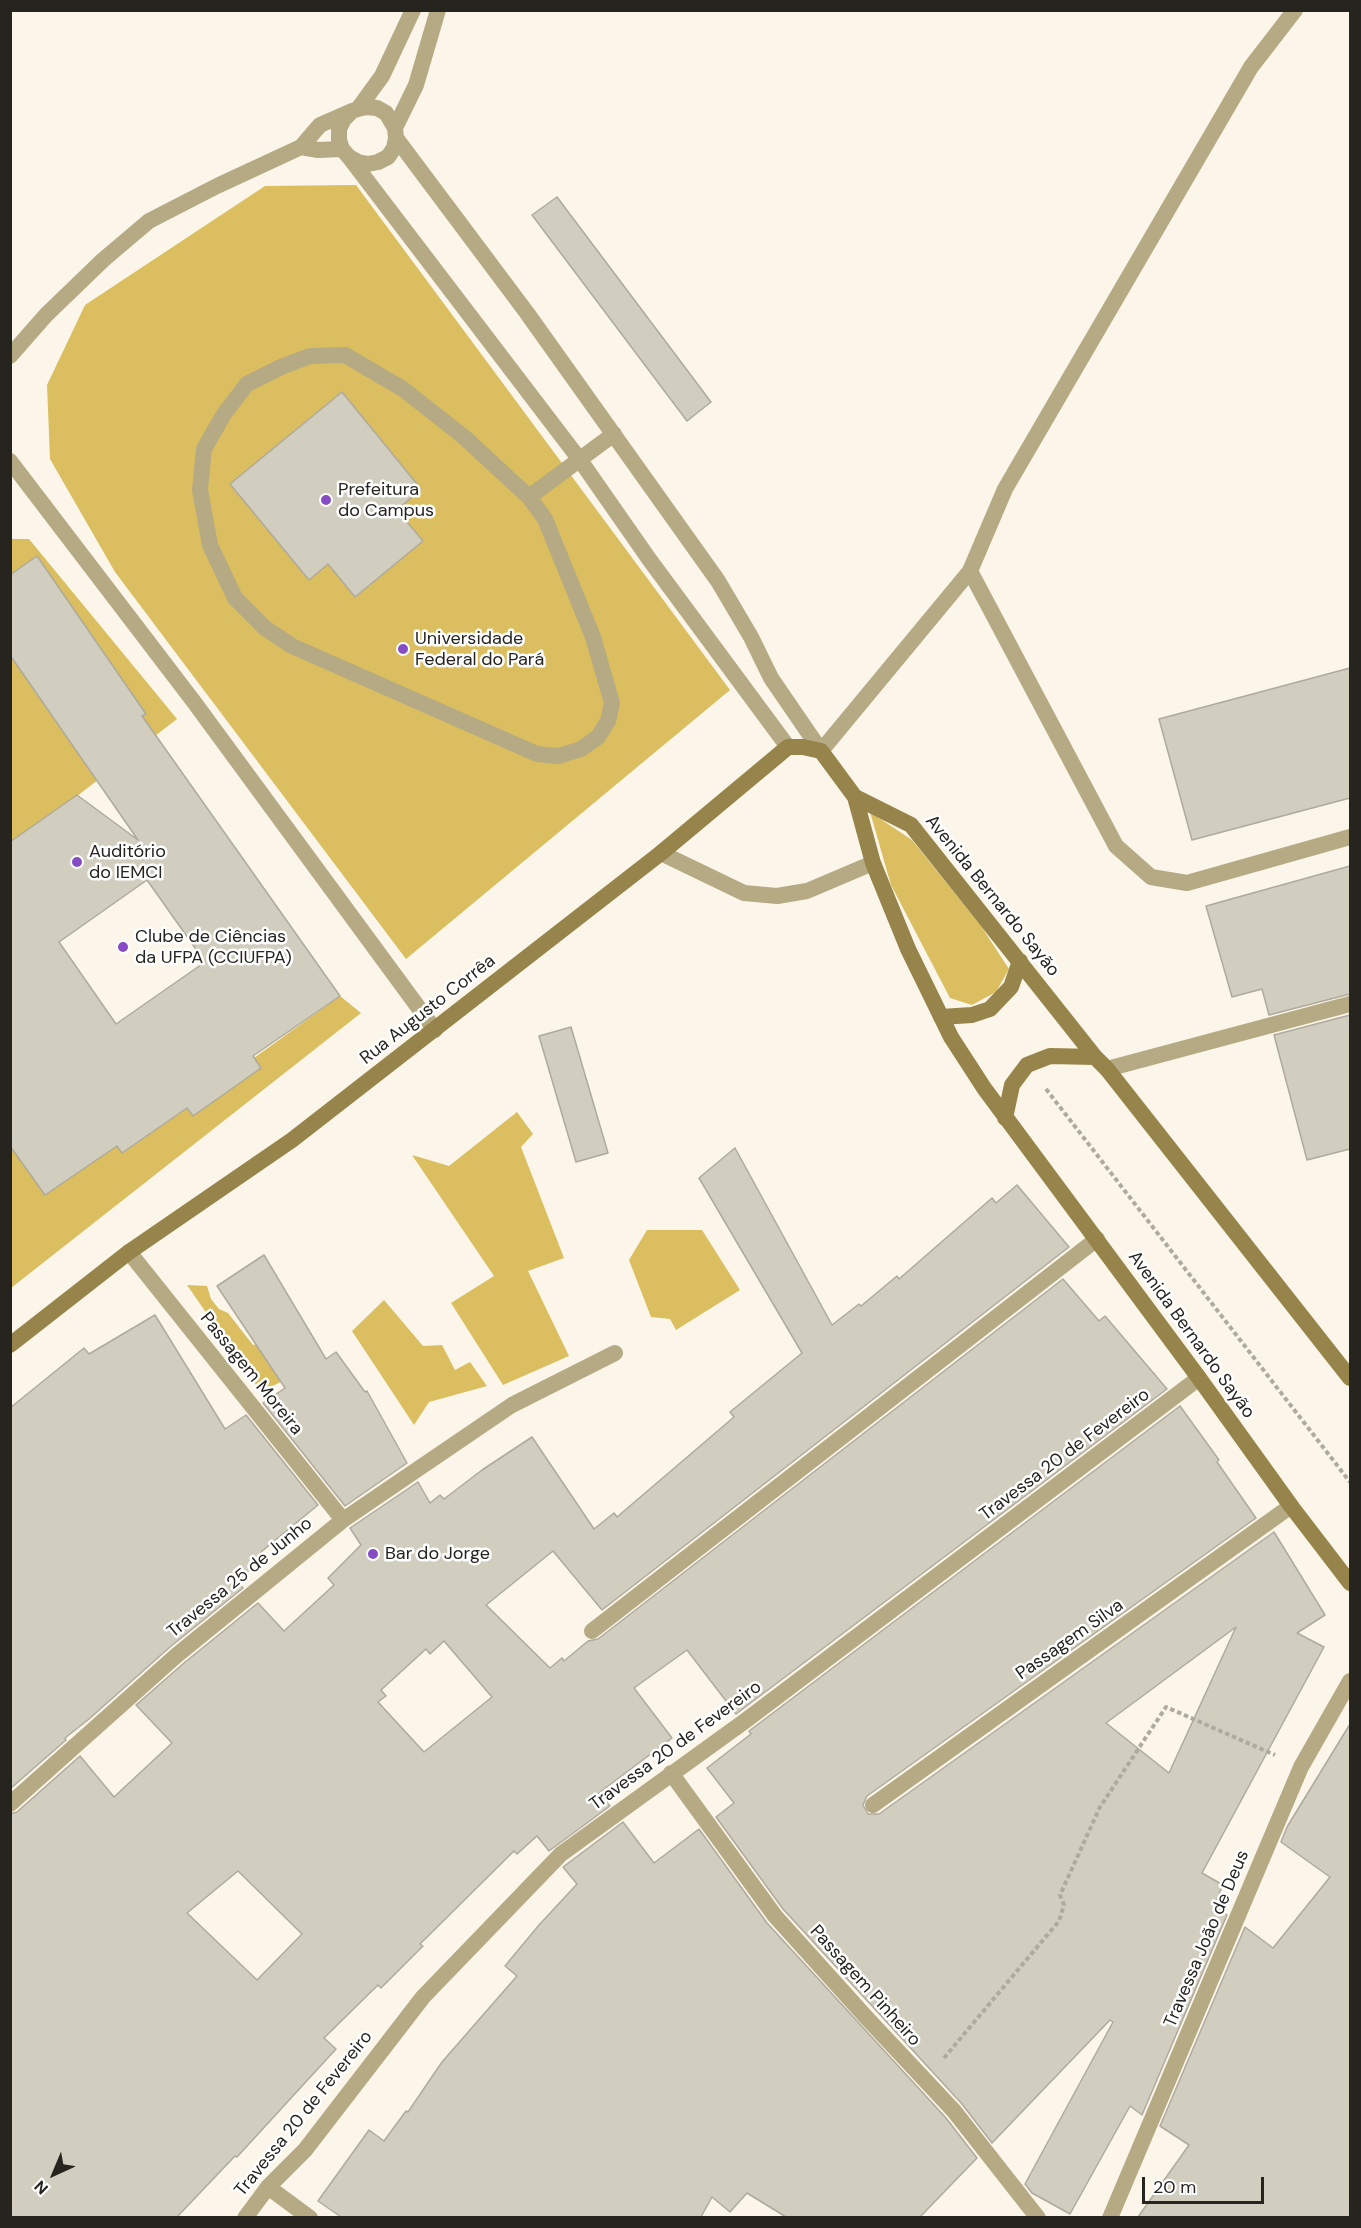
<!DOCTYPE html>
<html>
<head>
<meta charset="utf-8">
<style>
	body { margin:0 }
	#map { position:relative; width:1361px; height:2228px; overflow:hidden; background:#fbf6e9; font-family:"DM Sans",sans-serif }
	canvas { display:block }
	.frame { position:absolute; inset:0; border:12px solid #26241f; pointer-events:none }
	.north { position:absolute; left:24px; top:2144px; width:60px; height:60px; -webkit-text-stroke:4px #fff; paint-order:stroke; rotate:224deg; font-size:16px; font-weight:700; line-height:24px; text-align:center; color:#26241f }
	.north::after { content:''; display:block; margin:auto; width:21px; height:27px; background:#26241f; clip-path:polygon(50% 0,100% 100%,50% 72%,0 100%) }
	.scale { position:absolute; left:1142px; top:2177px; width:122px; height:27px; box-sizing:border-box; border:3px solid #26241f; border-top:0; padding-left:8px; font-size:18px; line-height:21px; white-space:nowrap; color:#26241f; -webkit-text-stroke:4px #fff; paint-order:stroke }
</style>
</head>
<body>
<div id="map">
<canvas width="1361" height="2228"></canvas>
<div class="frame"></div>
<div class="north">N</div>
<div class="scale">20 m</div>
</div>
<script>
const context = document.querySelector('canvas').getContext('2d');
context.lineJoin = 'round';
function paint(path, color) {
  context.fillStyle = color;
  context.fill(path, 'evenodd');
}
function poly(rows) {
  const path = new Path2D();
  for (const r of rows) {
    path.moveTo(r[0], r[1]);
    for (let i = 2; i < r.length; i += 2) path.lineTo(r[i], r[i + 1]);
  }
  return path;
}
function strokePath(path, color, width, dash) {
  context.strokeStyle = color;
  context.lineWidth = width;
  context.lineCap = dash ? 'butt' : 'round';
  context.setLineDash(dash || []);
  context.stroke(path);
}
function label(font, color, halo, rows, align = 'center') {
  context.font = font + ' "DM Sans",sans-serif';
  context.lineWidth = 5;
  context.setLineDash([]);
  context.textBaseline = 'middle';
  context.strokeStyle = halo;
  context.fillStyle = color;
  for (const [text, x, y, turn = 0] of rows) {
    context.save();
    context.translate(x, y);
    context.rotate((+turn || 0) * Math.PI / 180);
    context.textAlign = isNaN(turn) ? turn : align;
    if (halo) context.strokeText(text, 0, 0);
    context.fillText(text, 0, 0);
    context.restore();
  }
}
const forest = poly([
	[356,185,730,690,406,959,115,572,50,459,47,385,85,305,265,186],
	[11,539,29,539,177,719,11,847],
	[870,812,912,840,981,926,1009,969,996,992,972,1005,950,998,891,885],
	[10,995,122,1153,340,996,361,1013,11,1288],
	[517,1112,533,1134,521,1147,564,1258,528,1271,569,1356,503,1385,451,1303,494,1276,412,1155,449,1166],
	[647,1230,702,1230,740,1290,676,1330,670,1319,651,1317,629,1260],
	[187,1285,207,1286,211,1299,219,1309,228,1313,253,1345,277,1338,300,1372,261,1392],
	[384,1300,423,1346,442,1345,455,1370,470,1362,487,1386,429,1402,414,1425,352,1331]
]);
const building = poly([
	[557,197,711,402,687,421,532,215,557,197],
	[342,392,421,489,397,510,423,541,355,597,328,564,309,580,230,484,342,392],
	[37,556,146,714,142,716,340,996,253,1056,261,1068,193,1116,187,1108,122,1153,117,1146,45,1195,10,1146,10,842,77,795,138,840,10,655,10,575,37,556],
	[147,880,205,962,116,1024,59,942,147,880],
	[1350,668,1350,798,1192,840,1159,719,1350,668],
	[1350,866,1350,994,1269,1015,1262,989,1232,997,1206,906,1350,866],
	[1350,1015,1350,1149,1307,1160,1274,1035,1350,1015],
	[571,1027,608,1153,576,1162,539,1036,571,1027],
	[735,1148,832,1325,859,1304,861,1306,897,1276,899,1279,992,1198,996,1203,1017,1185,1069,1247,602,1610,553,1551,486,1605,550,1668,562,1658,564,1661,588,1641,598,1639,1063,1279,1099,1321,1105,1316,1167,1389,736,1714,687,1650,634,1688,672,1738,599,1793,610,1806,549,1851,537,1836,517,1854,514,1851,420,1944,423,1946,381,1988,378,1985,324,2038,336,2049,237,2157,235,2156,177,2217,10,2217,10,1814,17,1812,80,1756,114,1797,172,1743,136,1705,184,1663,258,1603,284,1631,334,1585,328,1578,361,1545,350,1528,418,1482,430,1503,440,1495,444,1499,482,1470,532,1437,594,1529,614,1513,617,1517,734,1417,730,1412,802,1353,699,1178,735,1148],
	[444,1641,492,1697,424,1752,378,1702,386,1696,381,1690,426,1649,430,1654,444,1641],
	[238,1871,302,1934,257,1980,187,1913,238,1871],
	[264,1255,326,1359,336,1352,365,1392,367,1391,407,1463,345,1506,263,1403,285,1388,217,1286,264,1255],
	[155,1315,225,1429,246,1415,318,1505,261,1552,265,1556,237,1581,243,1588,170,1647,89,1719,65,1738,66,1740,10,1789,10,1408,84,1348,89,1354,155,1315],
	[1180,1406,1219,1460,1217,1462,1256,1518,867,1796,863,1805,868,1814,879,1814,1274,1532,1325,1615,1297,1633,1324,1647,1202,1873,1223,1885,1214,1905,1227,1915,1142,2115,1130,2106,1070,2214,1032,2193,1025,2184,1113,2022,1110,2020,992,2143,962,2104,783,1909,716,1817,734,1803,707,1768,751,1734,749,1731,1180,1406],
	[1236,1627,1169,1773,1106,1723,1236,1627],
	[1350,1724,1350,2217,1138,2217,1189,2145,1160,2126,1245,1927,1273,1948,1330,1877,1281,1842,1287,1827,1350,1724],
	[623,1822,654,1863,699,1829,767,1923,946,2118,977,2158,920,2217,786,2217,747,2193,730,2212,712,2197,701,2217,341,2217,318,2201,369,2130,384,2141,406,2111,408,2112,442,2062,517,1976,505,1966,539,1925,577,1884,563,1867,623,1822]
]);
const path = poly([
	[1046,1089,1350,1482],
	[944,2058,1059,1921,1064,1905,1060,1895,1100,1807,1166,1707,1275,1755]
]);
const service = poly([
	[358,109,382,76,413,10],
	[395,128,416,85,438,10],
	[396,138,527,313,718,581,751,637,771,678,821,751,970,571,1116,846,1151,877,1187,883,1350,837],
	[301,147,318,150,342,149],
	[349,157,580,460,649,559,788,747],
	[345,355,403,389,464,437,529,497,545,519,593,637,612,703,608,721,598,737,581,749,559,756,537,754,292,646,265,628,235,598,210,545,200,490,204,449,224,414,247,384,281,367,310,356,345,355],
	[10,356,46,315,103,260,149,221,217,186,301,147,320,125,352,111,358,109,366,107,377,108,386,113,395,128,396,138,394,148,388,157,378,162,368,164,358,162,349,157,342,149,339,140,339,129,344,119,352,111],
	[10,461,194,702,435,1030],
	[529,497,614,434],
	[970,571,1005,489,1251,67,1295,10],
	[661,853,744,893,777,896,807,891,873,863],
	[1107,1069,1350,1004]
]);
const minor = poly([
	[129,1252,343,1520],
	[592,1631,1097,1239],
	[671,1773,775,1916,865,2016,954,2111,1038,2218],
	[10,1804,177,1655,343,1520,512,1405,615,1353],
	[873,1805,1291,1506],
	[268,2187,310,2218],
	[245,2218,268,2187,305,2150,423,1997,561,1854,745,1721,1199,1378],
	[1110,2218,1301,1767,1350,1681]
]);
const secondary = poly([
	[855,797,911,825,1095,1057,1107,1069,1350,1378],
	[941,1017,972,1015,990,1009,1011,987,1020,961],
	[1005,1118,1012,1085,1027,1065,1050,1056,1095,1057],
	[10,1345,129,1252,292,1140,661,853,788,747,803,747,821,751,855,797,873,863,908,949,951,1037,984,1088,1199,1378,1291,1506,1350,1583]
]);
const markers = [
	[326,500,6,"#854cc3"],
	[403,649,6,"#854cc3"],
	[77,862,6,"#854cc3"],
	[123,947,6,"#854cc3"],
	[373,1554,6,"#854cc3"]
];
const poiNames = [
	["Prefeitura",338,490],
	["do Campus",338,511],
	["Universidade",415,639],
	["Federal do Pará",415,660],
	["Auditório",89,852],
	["do IEMCI",89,873],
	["Clube de Ciências",135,937],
	["da UFPA (CCIUFPA)",135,958],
	["Bar do Jorge",385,1554]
];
const streetNames = [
	["Avenida Bernardo Sayão",992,896,51],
	["Rua Augusto Corrêa",428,1010,-38],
	["Avenida Bernardo Sayão",1191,1335,54],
	["Passagem Moreira",251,1374,51],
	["Travessa 20 de Fevereiro",1065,1455,-37],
	["Travessa 25 de Junho",240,1578,-39],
	["Passagem Silva",1070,1640,-35],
	["Travessa 20 de Fevereiro",676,1746,-36],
	["Travessa João de Deus",1207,1939,-67],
	["Passagem Pinheiro",865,1986,48],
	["Travessa 20 de Fevereiro",304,2114,-51]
];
paint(forest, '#dabe5f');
paint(building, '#d1cdbf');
strokePath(building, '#aeaa9d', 1.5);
strokePath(path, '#aeaaa0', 4, [4.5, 3]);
strokePath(service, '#b5aa84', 16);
strokePath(minor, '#b5aa84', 16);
strokePath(secondary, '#96844a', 16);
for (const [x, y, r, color] of markers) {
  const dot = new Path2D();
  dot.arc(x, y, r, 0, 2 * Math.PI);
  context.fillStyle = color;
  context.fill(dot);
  strokePath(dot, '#fff', 2);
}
label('18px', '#26241f', '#fff', poiNames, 'left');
label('18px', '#26241f', '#fff', streetNames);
</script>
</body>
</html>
